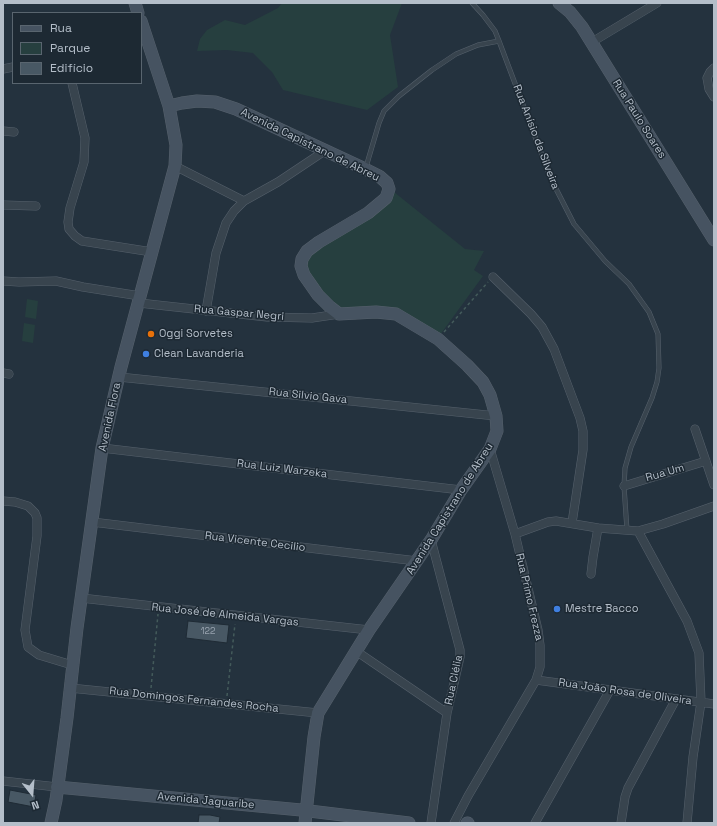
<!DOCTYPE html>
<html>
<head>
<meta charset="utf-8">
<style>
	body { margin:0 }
	#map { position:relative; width:717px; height:826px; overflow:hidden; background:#24323e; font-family:"Space Grotesk",sans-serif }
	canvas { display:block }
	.frame { position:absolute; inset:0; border:4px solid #b4bec9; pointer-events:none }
	.legend { position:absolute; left:12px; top:12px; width:130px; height:72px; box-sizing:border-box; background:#1d2933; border:1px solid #59656f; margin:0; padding:5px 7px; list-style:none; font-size:12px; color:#b4bec9 }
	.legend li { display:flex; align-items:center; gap:8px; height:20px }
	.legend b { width:20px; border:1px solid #59656f }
	.north { position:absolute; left:12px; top:774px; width:40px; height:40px; -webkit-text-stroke:3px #1d2933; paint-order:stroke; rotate:163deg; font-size:11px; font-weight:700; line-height:16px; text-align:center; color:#b4bec9 }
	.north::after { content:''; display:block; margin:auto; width:14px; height:18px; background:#b4bec9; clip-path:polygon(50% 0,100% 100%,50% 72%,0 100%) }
</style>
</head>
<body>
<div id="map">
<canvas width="717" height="826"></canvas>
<div class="frame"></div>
<ul class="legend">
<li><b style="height:5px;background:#465361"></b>Rua</li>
<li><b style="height:11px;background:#263f3f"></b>Parque</li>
<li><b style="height:11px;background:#485864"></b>Edifício</li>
</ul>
<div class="north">N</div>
</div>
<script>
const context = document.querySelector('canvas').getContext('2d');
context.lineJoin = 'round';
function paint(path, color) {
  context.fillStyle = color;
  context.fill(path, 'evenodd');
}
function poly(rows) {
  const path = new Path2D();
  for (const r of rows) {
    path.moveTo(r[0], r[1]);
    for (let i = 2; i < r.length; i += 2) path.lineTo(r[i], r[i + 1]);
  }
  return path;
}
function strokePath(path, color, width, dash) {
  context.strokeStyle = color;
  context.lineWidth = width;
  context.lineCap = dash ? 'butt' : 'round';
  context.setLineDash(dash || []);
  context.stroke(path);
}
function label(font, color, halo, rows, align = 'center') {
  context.font = font + ' "Space Grotesk",sans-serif';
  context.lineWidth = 3;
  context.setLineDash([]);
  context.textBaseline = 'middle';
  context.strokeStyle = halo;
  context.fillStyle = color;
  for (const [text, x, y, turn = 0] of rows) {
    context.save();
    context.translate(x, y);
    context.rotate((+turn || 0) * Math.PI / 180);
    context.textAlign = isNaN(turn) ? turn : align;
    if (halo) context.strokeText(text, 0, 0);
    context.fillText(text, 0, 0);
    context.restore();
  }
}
const green = poly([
	[282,3,402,3,390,35,398,87,367,110,283,90,272,72,253,53,227,50,197,51,200,39,207,30,225,20,245,25,278,8],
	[394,192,465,249,484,251,474,270,483,276,440,335,419,324,344,311,308,278,305,272,308,253],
	[27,299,38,301,36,319,25,317],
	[24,323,35,325,33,343,22,341]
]);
const building = poly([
	[188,621,229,625,227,643,186,638,188,621],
	[10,790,36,795,34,807,8,802,10,790],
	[199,815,210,815,220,817,219,823,198,823,199,815]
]);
const path = poly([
	[444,332,488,282],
	[151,688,158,614],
	[227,696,235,624]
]);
const lane = poly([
	[472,3,483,15,495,31,499,41,551,179,574,224,605,261,629,284,649,312,658,334,659,368,657,382,652,398,631,447,625,468,624,486,627,530],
	[366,167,379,123,384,111,399,96,432,70,456,54,478,45,499,41]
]);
const street = poly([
	[592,42,657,3],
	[714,68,710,72,707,78,709,89,714,97],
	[3,69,13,67],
	[72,83,85,138,84,162,70,208,68,222,69,229,75,236,82,241,152,252],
	[3,131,14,132],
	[175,166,244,201],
	[3,205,36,206],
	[493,277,531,314,542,327,554,349,580,418,583,431,583,450,572,523],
	[3,281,19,282,56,281,83,287,140,296],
	[139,303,267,317,312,318,339,314],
	[206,311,216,253,226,223,234,211,244,201,278,182,326,150],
	[3,373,9,374],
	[119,377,496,416],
	[695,429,714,485],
	[102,448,461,490],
	[624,486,706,461],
	[3,501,15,502,28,506,35,513,37,518,37,536,25,630,28,647,39,655,72,665],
	[92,522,417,561],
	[638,531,687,621,699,653,701,702,693,757,687,823],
	[515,534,548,522,556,521,598,528,638,531,663,524,714,506],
	[591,574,593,557,598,528],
	[81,598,369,630],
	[356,651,447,713],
	[536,680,714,704],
	[70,688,318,713],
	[3,781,57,787],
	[431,823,447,713,455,679,460,657,460,650,431,540],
	[454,823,468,796,536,680,540,667,540,645,538,630,515,534,490,449],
	[535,823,610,690],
	[621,823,625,797,628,788,676,699]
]);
const secondary = poly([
	[135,3,138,13],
	[559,3,570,12,582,27,714,240],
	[169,106,182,103,197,101,215,102,236,109,365,169,379,176,387,183,389,189,386,198,368,213,319,242,307,251,302,259,301,266,304,275,318,295,330,307,339,314,376,312,396,314,438,339,467,365,483,382,490,395,496,416,497,431,490,449,461,490,431,540,369,630,318,713,314,737,305,823],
	[57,787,301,810,409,823],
	[51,823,56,800,67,718,77,628,102,448,121,367,175,166,176,145,169,106,141,21],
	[467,823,468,823]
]);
const markers = [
	[151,334,4,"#e8710a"],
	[146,354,4,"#3f7fe0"],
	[557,609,4,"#3f7fe0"]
];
const numberNames = [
	["122",208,632]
];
const streetNames = [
	["Rua Paulo Soares",639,119,58],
	["Rua Anísio da Silveira",536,137,69],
	["Avenida Capistrano de Abreu",310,145,26],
	["Rua Gaspar Negri",239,313,5],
	["Rua Silvio Gava",308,396,6],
	["Avenida Flora",110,417,-78],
	["Rua Luiz Warzeka",282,469,7],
	["Rua Um",665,473,-16],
	["Avenida Capistrano de Abreu",450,509,-58],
	["Rua Vicente Cecilio",255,542,7],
	["Rua Primo Frezza",529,597,77],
	["Rua José de Almeida Vargas",225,615,6],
	["Rua Clélia",454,680,-78],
	["Rua João Rosa de Oliveira",625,692,8],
	["Rua Domingos Fernandes Rocha",194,700,6],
	["Avenida Jaguaribe",206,801,5]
];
const poiNames = [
	["Oggi Sorvetes",159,334],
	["Clean Lavanderia",154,354],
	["Mestre Bacco",565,609]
];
paint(green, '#263f3f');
paint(building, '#485864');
strokePath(building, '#1f2b35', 1);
strokePath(lane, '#56616c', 5);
strokePath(street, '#56616c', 9);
strokePath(secondary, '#56616c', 13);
strokePath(path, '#445b5b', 1.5, [3, 3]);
strokePath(lane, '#38444e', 4);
strokePath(street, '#38444e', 8);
strokePath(secondary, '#465361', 12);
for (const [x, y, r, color] of markers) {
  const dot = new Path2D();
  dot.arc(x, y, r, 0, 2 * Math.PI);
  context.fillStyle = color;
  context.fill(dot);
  strokePath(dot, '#1d2933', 1.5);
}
label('9px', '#99a4b0', null, numberNames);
label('11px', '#b4bec9', '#1d2933', streetNames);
label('11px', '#b4bec9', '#1d2933', poiNames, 'left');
</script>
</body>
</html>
